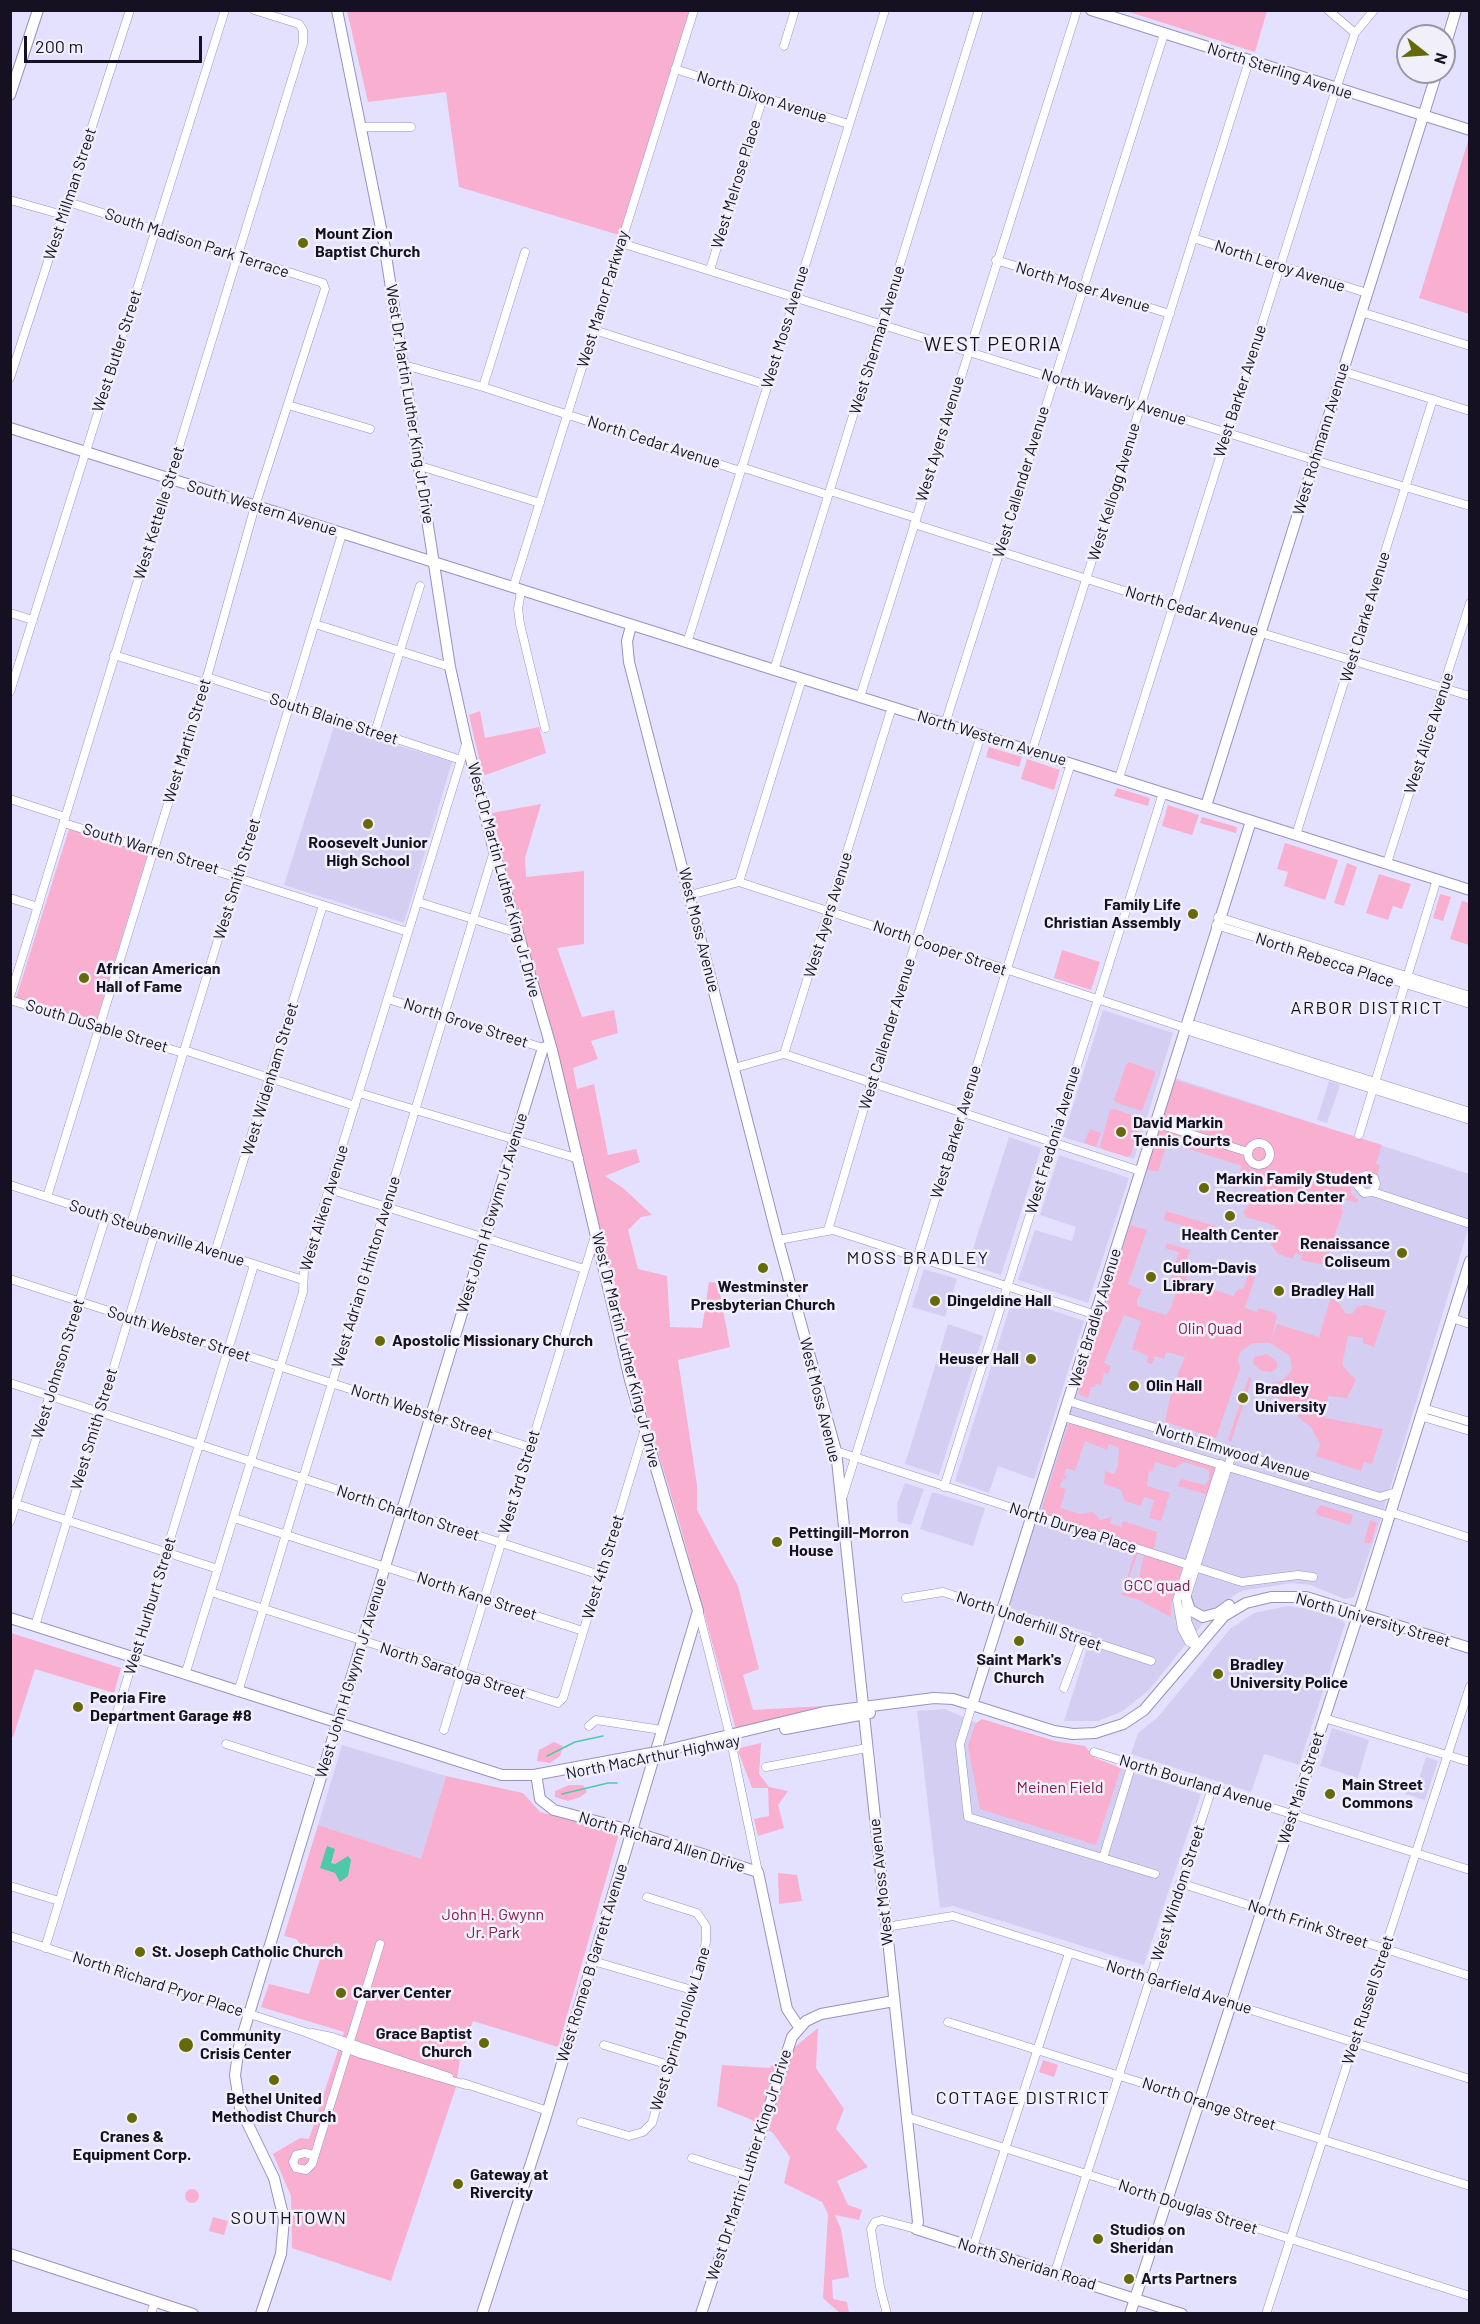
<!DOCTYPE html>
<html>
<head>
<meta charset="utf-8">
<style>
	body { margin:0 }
	#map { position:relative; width:1480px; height:2324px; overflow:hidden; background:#e4e0ff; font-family:Barlow,sans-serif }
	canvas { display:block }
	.frame { position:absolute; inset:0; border:12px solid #151122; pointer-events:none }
	.north { position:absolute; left:1396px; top:24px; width:60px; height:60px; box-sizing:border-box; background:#f1f0fa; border:2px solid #9997a4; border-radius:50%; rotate:107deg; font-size:16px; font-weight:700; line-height:24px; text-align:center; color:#151122 }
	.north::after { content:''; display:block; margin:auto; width:21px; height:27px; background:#656907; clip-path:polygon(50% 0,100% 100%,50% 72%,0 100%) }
	.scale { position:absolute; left:24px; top:36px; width:178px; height:27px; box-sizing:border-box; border:3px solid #151122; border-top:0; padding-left:8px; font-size:18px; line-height:21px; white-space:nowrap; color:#151122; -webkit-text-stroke:4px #f1f0fa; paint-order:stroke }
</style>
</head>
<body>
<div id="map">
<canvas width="1480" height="2324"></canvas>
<div class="frame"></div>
<div class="north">N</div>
<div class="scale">200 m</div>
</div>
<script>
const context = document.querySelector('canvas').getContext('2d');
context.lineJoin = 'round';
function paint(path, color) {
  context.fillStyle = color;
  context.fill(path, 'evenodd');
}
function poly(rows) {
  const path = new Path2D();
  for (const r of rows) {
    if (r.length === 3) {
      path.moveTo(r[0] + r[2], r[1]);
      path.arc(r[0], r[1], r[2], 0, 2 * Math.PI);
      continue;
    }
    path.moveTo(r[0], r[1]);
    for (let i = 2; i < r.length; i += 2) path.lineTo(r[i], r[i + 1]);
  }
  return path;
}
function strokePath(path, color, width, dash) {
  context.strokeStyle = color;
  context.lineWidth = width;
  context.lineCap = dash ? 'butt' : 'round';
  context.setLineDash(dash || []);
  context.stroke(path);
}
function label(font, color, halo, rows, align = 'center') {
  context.font = font + ' Barlow,sans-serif';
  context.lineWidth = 5;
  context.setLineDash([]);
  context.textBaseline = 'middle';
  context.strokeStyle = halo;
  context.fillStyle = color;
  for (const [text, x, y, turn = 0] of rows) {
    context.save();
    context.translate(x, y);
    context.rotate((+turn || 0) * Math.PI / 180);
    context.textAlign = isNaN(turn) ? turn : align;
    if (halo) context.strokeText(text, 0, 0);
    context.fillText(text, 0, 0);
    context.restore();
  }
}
const built = poly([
	[334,726,452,762,404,923,284,885],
	[1103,1010,1173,1033,1134,1159,1063,1137],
	[1169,1076,1469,1174,1469,1226,1379,1525,1354,1597,1345,1599,1310,1585,1292,1583,1241,1591,1212,1610,1202,1611,1199,1621,1204,1622,1149,1690,1123,1711,1098,1721,1064,1721,1092,1633,1004,1606],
	[1329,1081,1340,1085,1327,1123,1317,1120],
	[1009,1137,1041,1148,1001,1275,968,1264],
	[1059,1155,1129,1178,1088,1303,1018,1280,1035,1230,1072,1241,1076,1227,1040,1215],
	[924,1269,957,1279,945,1317,912,1307],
	[1013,1297,1084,1321,1034,1479,998,1466,989,1493,955,1481],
	[948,1324,983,1336,939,1475,905,1464],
	[905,1483,924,1489,911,1525,898,1522,897,1504],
	[932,1492,985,1508,973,1546,920,1529],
	[1287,1606,1308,1609,1343,1620,1345,1624,1299,1765,1264,1754,1251,1792,1131,1754,1138,1733,1158,1717,1230,1629,1254,1613],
	[945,1709,977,1723,1201,1794,1144,1965,953,1906,940,1908,917,1711],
	[1332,1728,1369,1740,1358,1778,1320,1766],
	[342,1745,446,1776,421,1860,318,1825],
	[1426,1757,1438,1761,1425,1800,1405,1794,1410,1780,1418,1782]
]);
const green = poly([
	[347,11,690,11,619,235,459,187,446,92,368,102],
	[1126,11,1267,10,1267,11,1255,52],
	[1469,138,1470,138,1469,314,1419,298],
	[480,711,485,738,539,727,546,753,483,776,469,715],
	[989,747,1022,757,1019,767,986,757],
	[1027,759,1060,770,1054,790,1021,779],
	[1117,788,1150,798,1148,806,1114,796],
	[541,804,525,858,526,877,584,871,584,944,557,948,582,1017,614,1010,618,1033,591,1041,598,1059,573,1068,577,1089,594,1084,608,1155,636,1149,640,1162,605,1176,623,1188,652,1215,641,1217,628,1230,638,1269,667,1276,670,1327,702,1328,709,1282,718,1283,730,1347,678,1360,697,1485,697,1510,738,1586,759,1669,743,1675,753,1710,823,1706,736,1730,680,1525,607,1281,492,813],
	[1168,805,1199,815,1192,835,1162,826],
	[1202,817,1237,827,1236,833,1200,823],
	[69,829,148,853,96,1022,16,998],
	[1285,843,1338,860,1325,900,1284,886,1288,872,1277,869],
	[1347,863,1357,867,1344,906,1334,903],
	[1379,874,1411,884,1402,909,1393,906,1388,920,1366,913],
	[1440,894,1451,897,1443,921,1433,918],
	[1462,901,1469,903,1469,945,1450,939],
	[1062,950,1100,962,1091,990,1054,978],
	[1129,1062,1154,1071,1155,1074,1142,1111,1117,1103,1114,1100,1126,1065],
	[1175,1080,1382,1145,1376,1164,1380,1166,1376,1177,1370,1172,1360,1172,1351,1180,1351,1193,1358,1200,1357,1203,1344,1199,1341,1210,1343,1211,1325,1265,1300,1260,1302,1255,1295,1253,1293,1259,1278,1254,1271,1245,1276,1226,1246,1217,1243,1212,1262,1191,1250,1174,1236,1189,1233,1187,1242,1166,1167,1142,1158,1172,1146,1169],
	[1115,1109,1141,1119,1131,1155,1127,1157,1102,1149,1100,1146,1110,1110],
	[1090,1129,1101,1133,1096,1147,1084,1143],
	[1166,1211,1215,1226,1213,1234,1164,1220],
	[1130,1225,1147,1230,1128,1284,1142,1290,1137,1300,1137,1306,1166,1315,1170,1310,1178,1286,1170,1281,1179,1252,1165,1248,1167,1243,1190,1250,1185,1266,1193,1269,1192,1272,1188,1271,1186,1279,1190,1282,1233,1296,1237,1290,1244,1288,1248,1274,1255,1277,1245,1308,1257,1312,1259,1308,1275,1313,1277,1316,1271,1341,1277,1324,1319,1337,1330,1300,1335,1298,1346,1314,1353,1313,1357,1307,1365,1305,1386,1311,1374,1347,1363,1343,1363,1338,1348,1336,1342,1365,1356,1380,1347,1398,1328,1396,1325,1418,1383,1429,1372,1464,1364,1462,1361,1471,1316,1456,1320,1444,1311,1427,1299,1418,1296,1410,1282,1407,1284,1400,1268,1395,1263,1385,1282,1381,1292,1370,1290,1356,1270,1343,1252,1343,1240,1352,1238,1360,1240,1368,1216,1438,1165,1422,1172,1388,1185,1357,1166,1352,1164,1359,1155,1356,1152,1364,1147,1363,1148,1356,1132,1349,1141,1321,1124,1315,1104,1363,1111,1366,1108,1374,1104,1373,1101,1385,1096,1384,1094,1387,1091,1387,1088,1398,1078,1394],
	[1267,1354,1277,1362,1277,1368,1272,1372,1262,1371,1253,1364,1254,1357],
	[1249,1377,1252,1378,1231,1442,1228,1440],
	[1071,1422,1220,1467,1211,1496,1178,1486,1181,1479,1205,1485,1209,1479,1209,1470,1184,1462,1175,1468,1155,1462,1152,1472,1149,1471,1147,1486,1170,1493,1161,1521,1149,1518,1154,1500,1144,1497,1141,1506,1128,1502,1124,1500,1121,1490,1104,1484,1105,1471,1114,1474,1118,1465,1119,1448,1109,1444,1107,1450,1085,1441,1075,1471,1066,1468,1064,1475,1067,1477,1066,1479,1063,1479,1059,1487,1066,1489,1060,1508,1080,1514,1093,1512,1100,1520,1112,1517,1110,1523,1121,1527,1123,1521,1157,1532,1155,1546,1152,1550,1043,1514,1041,1511,1068,1425],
	[1320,1505,1353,1515,1350,1525,1318,1515,1316,1512],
	[1370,1520,1377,1523,1371,1543,1366,1543,1364,1542],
	[1135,1552,1138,1553,1128,1580,1138,1583,1144,1555,1182,1567,1171,1604,1171,1617,1139,1600,1122,1595],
	[11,1633,121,1668,114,1693,35,1669,13,1737,11,1736],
	[982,1719,1055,1741,1085,1746,1095,1758,1121,1768,1096,1845,980,1809,968,1746,975,1724],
	[554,1742,563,1746,560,1756,550,1763,537,1761,539,1750],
	[761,1743,759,1774,769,1787,788,1791,778,1805,784,1828,758,1836,754,1819,769,1816,768,1788,752,1788,738,1751,740,1748],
	[446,1776,523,1793,540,1812,616,1831,618,1837,558,2047,473,2021,460,2058,456,2087,391,2281,292,2248,291,2196,273,2154,300,2138,309,2139,344,2032,261,2007,269,1984,309,1994,321,1956,305,1949,296,1939,284,1936,318,1825,421,1859],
	[569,1785,583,1785,587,1792,580,1797,568,1801,555,1797,555,1791],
	[778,1873,797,1875,802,1901,779,1904],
	[818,2028,816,2068,844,2109,836,2129,868,2167,837,2181,848,2205,862,2210,859,2220,835,2215,841,2229,849,2277,832,2280,833,2299,847,2302,849,2313,840,2313,823,2298,828,2214,822,2202,784,2183,790,2157,773,2133,750,2119,717,2106,722,2065,769,2068],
	[1043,2060,1058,2065,1054,2077,1039,2072],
	[192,2196,7],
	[213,2217,228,2221,224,2235,209,2231]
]);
const water = poly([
	[327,1846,335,1849,331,1863,335,1864,348,1856,351,1860,348,1876,340,1882,335,1873,320,1868]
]);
const stream = poly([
	[547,1756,575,1742,603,1736],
	[562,1794,608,1783,617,1783]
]);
const street = poly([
	[1328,10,1355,33],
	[784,46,795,10],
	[675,69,848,124],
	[361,127,411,127],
	[10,200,63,215],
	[1193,238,1367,293],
	[621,243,1314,460,1470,506],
	[996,260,1170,314],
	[710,270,763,97],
	[1361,312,1470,346],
	[594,330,767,385],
	[404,365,483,387,740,471],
	[1342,371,1470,411],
	[10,378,130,10],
	[483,387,525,252],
	[288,405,370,429],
	[420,466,540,503],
	[741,467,828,495],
	[830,491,916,518],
	[914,524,1172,606,1470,696],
	[513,588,694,10],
	[521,591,518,609,520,624,545,728],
	[10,613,33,620],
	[315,624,450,667],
	[687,643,885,10],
	[114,655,205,683],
	[774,670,979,10],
	[207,677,461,760],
	[10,692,225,10],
	[860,697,1077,10],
	[945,724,1164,34],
	[375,732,420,586],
	[1032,751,1249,61],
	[1119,778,1336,89,1355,33,1374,10],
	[10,799,65,817],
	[64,823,408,932],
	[1296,835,1433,399],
	[1387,863,1470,603],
	[739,882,802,679],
	[690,895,739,882,1140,1013,1185,1028,1195,1025,1470,1112],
	[10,898,38,907],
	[418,902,518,933],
	[1218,917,1470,996],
	[1216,925,1470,1004],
	[10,997,303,43,303,30,299,24,254,10],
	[388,999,543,1048],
	[10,1000,183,1053],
	[1191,1027,1192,1032,1470,1120],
	[184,1050,355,1106],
	[784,1054,892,707],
	[734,1068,784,1054,1140,1171],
	[359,1093,579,1159],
	[1155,1123,1248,1152],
	[1359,1135,1437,879],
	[1259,1154,11],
	[10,1185,303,1280],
	[329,1189,584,1269],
	[1373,1192,1376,1184,1374,1178,1366,1175,1361,1178,1358,1186,1364,1193,1373,1192,1470,1224],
	[47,1197,207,677,255,506,325,289,323,283,68,202],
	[131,1224,342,534],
	[828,1230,871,1084,981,735],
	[778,1240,833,1230,1096,1315],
	[215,1252,323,905],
	[10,1279,529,1447],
	[1452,1318,1470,1324],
	[10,1383,600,1575],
	[1068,1401,1380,1497,1396,1492],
	[1423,1408,1470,1422],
	[1420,1416,1470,1431],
	[1064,1417,1389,1516],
	[836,1451,1235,1580,1242,1582,1298,1575,1313,1577],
	[944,1487,1163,793],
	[843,1496,1071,763],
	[10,1502,218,1569],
	[1390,1512,1470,1538],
	[234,1518,583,1631],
	[10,1522,106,1216],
	[211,1592,558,1703,563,1698,644,1432],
	[906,1598,943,1592,1151,1661],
	[699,1613,730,1736],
	[35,1626,155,1232],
	[1198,1646,1187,1621,1186,1598,1233,1451],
	[1198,1646,1189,1642,1182,1629,1177,1600,1221,1464],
	[185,1675,303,1292,304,1270,466,744],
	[1064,1688,1082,1640],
	[238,1692,494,851],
	[972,1705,960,1744,968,1817,1155,1874],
	[1324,1718,1470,1762],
	[589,1726,596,1720,662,1730],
	[444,1730,595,1236],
	[727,1743,732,1746,758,1872],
	[226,1744,322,1775],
	[1094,1752,1470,1870],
	[766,1767,867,1748],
	[1103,1858,1132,1764],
	[1180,1883,1470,1976],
	[10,1886,59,1901],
	[886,1927,953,1916,1470,2079],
	[10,1936,305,2032,361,2054,466,2085],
	[45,1948,254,1265],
	[593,1961,692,1990],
	[948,2022,1470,2186],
	[312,2033,332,2037,449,2077],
	[604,2045,669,2065],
	[463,2083,548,2111],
	[907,2117,1470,2296],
	[581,2122,629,2136,643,2132,652,2123,706,1942,706,1926,697,1913,647,1897],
	[313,2155,305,2153,296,2155,293,2162,296,2168,306,2170,312,2164,380,1944],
	[692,2158,745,2175],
	[973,2247,1069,1953],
	[1055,2272,1212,1788],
	[151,2314,155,2301],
	[887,2314,880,2287,871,2229,875,2222,882,2220,916,2229],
	[1266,2314,1470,1686]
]);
const secondary = poly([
	[337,10,384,243,450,667,466,739,493,847,552,1050,630,1380,698,1611,545,2120,482,2314],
	[1091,10,1470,130],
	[1444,50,1456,10],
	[10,95,38,10],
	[10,428,1470,890],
	[631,626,627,641,629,662,778,1240,836,1451,918,2222,916,2229,1182,2314],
	[1206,806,1437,72],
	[1186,1598,1190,1610,1203,1617,1218,1613,1229,1605],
	[10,1618,502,1775,534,1775,646,1754],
	[972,1705,1251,821],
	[785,1729,870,1713],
	[663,1751,824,1712,934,1698,953,1699,1054,1731,1073,1734,1095,1733,1123,1724,1144,1710,1224,1616,1246,1603,1271,1597,1306,1597,1470,1648],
	[537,1780,540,1799,554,1810,622,1828,758,1872,787,2009,799,2027],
	[10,2254,193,2314],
	[261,2314,281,2254,284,2219,274,2178,240,2108,235,2075,239,2047,514,1142,543,1048,550,1045],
	[701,2314,792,2037,806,2021,821,2014,894,2001],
	[1130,2314,1361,1606,1470,1261]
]);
const secondaryBridge = poly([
	[646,1754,663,1751]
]);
const markers = [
	[303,243,6,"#656907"],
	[368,824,6,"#656907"],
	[1193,914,6,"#656907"],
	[84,978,6,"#656907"],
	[1121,1132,6,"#656907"],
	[1204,1188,6,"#656907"],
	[1230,1216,6,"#656907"],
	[1402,1253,6,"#656907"],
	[763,1268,6,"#656907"],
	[1151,1277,6,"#656907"],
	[1279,1291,6,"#656907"],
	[935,1301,6,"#656907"],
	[380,1341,6,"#656907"],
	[1031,1359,6,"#656907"],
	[1134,1386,6,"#656907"],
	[1243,1398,6,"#656907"],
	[777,1542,6,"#656907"],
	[1019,1641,6,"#656907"],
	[1218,1674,6,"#656907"],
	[78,1707,6,"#656907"],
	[1330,1794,6,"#656907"],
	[140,1952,6,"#656907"],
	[341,1993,6,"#656907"],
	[484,2043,6,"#656907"],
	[186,2045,8,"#656907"],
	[274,2080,6,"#656907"],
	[132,2118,6,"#656907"],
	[458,2184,6,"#656907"],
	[1098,2239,6,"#656907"],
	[1129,2279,6,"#656907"]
];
const streetNames = [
	["North Sterling Avenue",1280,71,18],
	["North Dixon Avenue",762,97,18],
	["West Melrose Place",736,184,-73],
	["West Millman Street",70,194,-72],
	["South Madison Park Terrace",197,243,18],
	["North Leroy Avenue",1280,266,18],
	["North Moser Avenue",1083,287,17],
	["West Manor Parkway",603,299,-73],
	["West Moss Avenue",785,327,-73],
	["West Sherman Avenue",877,340,-73],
	["West Butler Street",117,351,-72],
	["West Barker Avenue",1240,391,-72],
	["North Waverly Avenue",1114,397,18],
	["West Dr Martin Luther King Jr Drive",410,404,81],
	["West Ayers Avenue",940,439,-73],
	["West Rohmann Avenue",1321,439,-73],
	["North Cedar Avenue",654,442,18],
	["West Callender Avenue",1021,482,-73],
	["West Kellogg Avenue",1114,492,-73],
	["South Western Avenue",262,508,17],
	["West Kettelle Street",159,513,-73],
	["North Cedar Avenue",1192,611,17],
	["West Clarke Avenue",1365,617,-73],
	["South Blaine Street",334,719,18],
	["West Alice Avenue",1429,733,-72],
	["North Western Avenue",992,738,17],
	["West Martin Street",187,741,-73],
	["South Warren Street",151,849,17],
	["West Smith Street",237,879,-73],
	["West Dr Martin Luther King Jr Drive",504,880,75],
	["West Ayers Avenue",828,915,-73],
	["West Moss Avenue",699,930,76],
	["North Cooper Street",940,948,19],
	["North Rebecca Place",1325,960,18],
	["North Grove Street",466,1023,18],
	["South DuSable Street",97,1026,17],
	["West Callender Avenue",887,1034,-73],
	["West Widenham Street",270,1079,-73],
	["West Barker Avenue",956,1132,-73],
	["West Fredonia Avenue",1053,1140,-73],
	["West Aiken Avenue",324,1208,-73],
	["West John H Gwynn Jr Avenue",492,1213,-73],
	["South Steubenville Avenue",157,1233,18],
	["West Adrian G Hinton Avenue",366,1272,-73],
	["West Bradley Avenue",1095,1318,-73],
	["South Webster Street",179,1334,18],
	["West Dr Martin Luther King Jr Drive",626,1350,76],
	["West Johnson Street",58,1369,-73],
	["West Moss Avenue",820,1400,76],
	["North Webster Street",422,1412,18],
	["West Smith Street",94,1429,-73],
	["North Elmwood Avenue",1233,1452,17],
	["West 3rd Street",519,1482,-73],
	["North Charlton Street",408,1513,18],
	["North Duryea Place",1073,1528,18],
	["West 4th Street",603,1567,-73],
	["North Kane Street",477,1596,18],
	["West Hurlburt Street",150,1606,-73],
	["North University Street",1373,1620,16],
	["North Underhill Street",1029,1621,19],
	["North Saratoga Street",453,1671,18],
	["West John H Gwynn Jr Avenue",351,1678,-73],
	["North MacArthur Highway",653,1757,-11],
	["North Bourland Avenue",1196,1783,17],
	["West Main Street",1301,1788,-72],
	["North Richard Allen Drive",662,1842,17],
	["West Moss Avenue",881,1882,-96],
	["West Windom Street",1178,1893,-72],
	["North Frink Street",1308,1924,18],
	["West Romeo B Garrett Avenue",592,1963,-73],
	["North Richard Pryor Place",158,1984,18],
	["North Garfield Avenue",1179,1987,17],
	["West Russell Street",1368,2000,-72],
	["West Spring Hollow Lane",680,2029,-73],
	["North Orange Street",1209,2104,18],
	["West Dr Martin Luther King Jr Drive",749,2165,-72],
	["North Douglas Street",1188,2207,18],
	["North Sheridan Road",1027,2264,17]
];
const poiNames = [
	["Mount Zion",315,234],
	["Baptist Church",315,252],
	["Roosevelt Junior",368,843,"center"],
	["High School",368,861,"center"],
	["Family Life",1181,905,"right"],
	["Christian Assembly",1181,923,"right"],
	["African American",96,969],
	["Hall of Fame",96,987],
	["David Markin",1133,1123],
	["Tennis Courts",1133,1141],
	["Markin Family Student",1216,1179],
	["Recreation Center",1216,1197],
	["Health Center",1230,1235,"center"],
	["Renaissance",1390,1244,"right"],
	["Coliseum",1390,1262,"right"],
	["Cullom-Davis",1163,1268],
	["Library",1163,1286],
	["Westminster",763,1287,"center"],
	["Presbyterian Church",763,1305,"center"],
	["Bradley Hall",1291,1291],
	["Dingeldine Hall",947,1301],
	["Apostolic Missionary Church",392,1341],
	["Heuser Hall",1019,1359,"right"],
	["Olin Hall",1146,1386],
	["Bradley",1255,1389],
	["University",1255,1407],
	["Pettingill-Morron",789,1533],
	["House",789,1551],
	["Saint Mark's",1019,1660,"center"],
	["Church",1019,1678,"center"],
	["Bradley",1230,1665],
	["University Police",1230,1683],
	["Peoria Fire",90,1698],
	["Department Garage #8",90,1716],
	["Main Street",1342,1785],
	["Commons",1342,1803],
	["St. Joseph Catholic Church",152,1952],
	["Carver Center",353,1993],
	["Grace Baptist",472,2034,"right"],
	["Church",472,2052,"right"],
	["Community",200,2036],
	["Crisis Center",200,2054],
	["Bethel United",274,2099,"center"],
	["Methodist Church",274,2117,"center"],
	["Cranes &",132,2137,"center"],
	["Equipment Corp.",132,2155,"center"],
	["Gateway at",470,2175],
	["Rivercity",470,2193],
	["Studios on",1110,2230],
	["Sheridan",1110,2248],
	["Arts Partners",1141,2279]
];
const parkNames = [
	["Olin Quad",1210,1329],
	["GCC quad",1157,1586],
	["Meinen Field",1060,1788],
	["John H. Gwynn",493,1915],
	["Jr. Park",493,1933]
];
const neighbourhoodNames = [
	["ARBOR DISTRICT",1367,1008],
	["MOSS BRADLEY",918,1258],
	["COTTAGE DISTRICT",1023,2098],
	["SOUTHTOWN",289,2218]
];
const quarterNames = [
	["WEST PEORIA",993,344]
];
paint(built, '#d4cff2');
paint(green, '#f9afcf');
paint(water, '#4ec9a8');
strokePath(stream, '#4ec9a8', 1.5);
strokePath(street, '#9991c0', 9);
strokePath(secondary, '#9991c0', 12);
strokePath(street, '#fff', 8);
strokePath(secondary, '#fff', 10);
strokePath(secondaryBridge, '#9991c0', 12, []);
strokePath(secondaryBridge, '#fff', 10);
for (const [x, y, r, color] of markers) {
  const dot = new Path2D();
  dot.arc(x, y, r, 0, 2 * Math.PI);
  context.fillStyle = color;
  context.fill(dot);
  strokePath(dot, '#f1f0fa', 2);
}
label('16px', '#151122', '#f1f0fa', streetNames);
label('bold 16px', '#151122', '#f1f0fa', poiNames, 'left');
label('16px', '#801c52', '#f1f0fa', parkNames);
context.letterSpacing = '1.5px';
label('18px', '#151122', '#f1f0fa', neighbourhoodNames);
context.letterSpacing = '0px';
context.letterSpacing = '1.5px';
label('20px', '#151122', '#f1f0fa', quarterNames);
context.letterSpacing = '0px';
</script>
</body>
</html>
